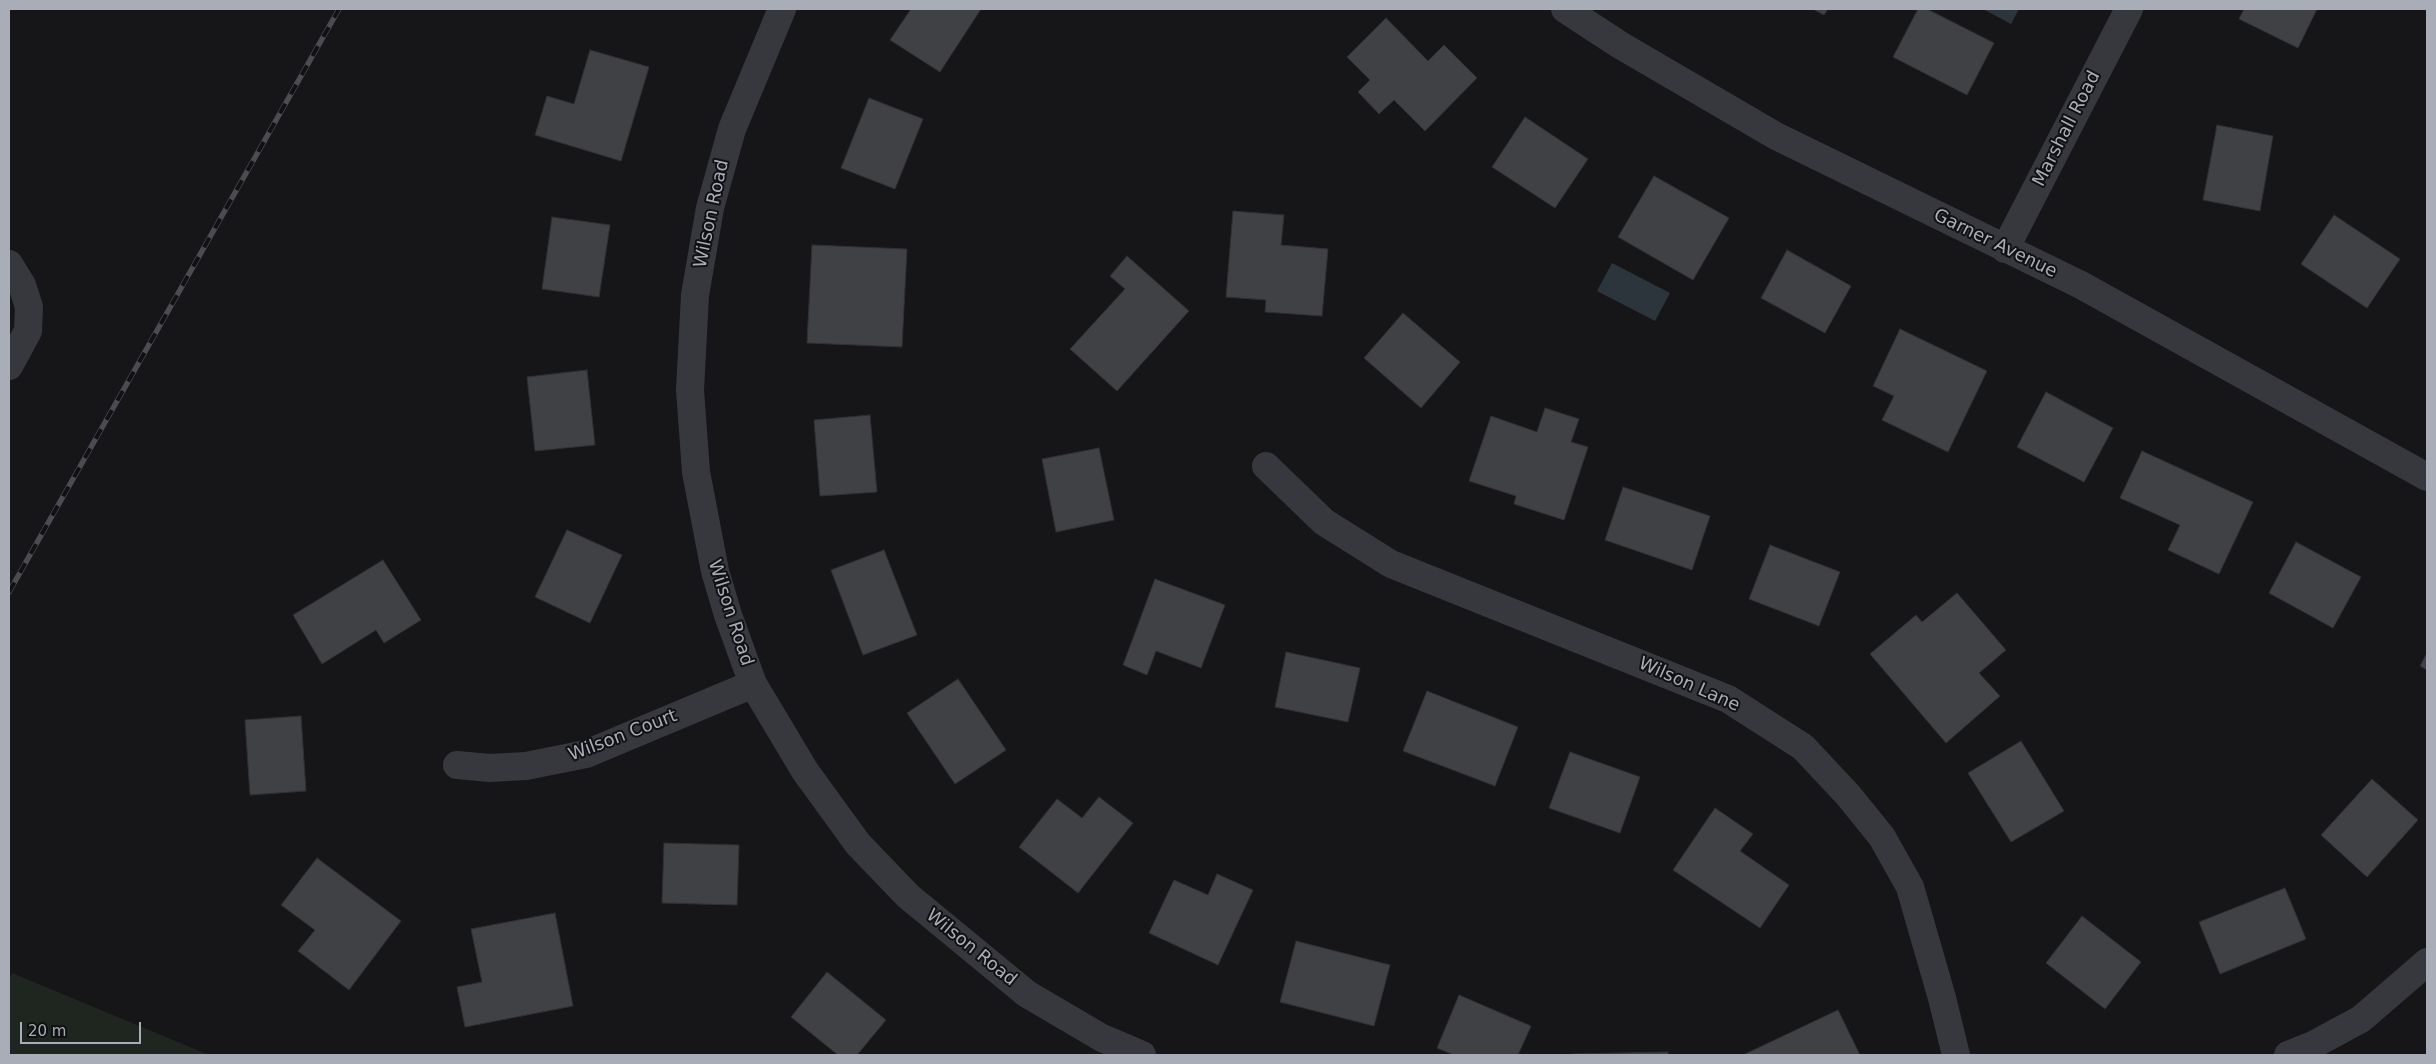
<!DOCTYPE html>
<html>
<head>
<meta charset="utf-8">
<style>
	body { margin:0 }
	#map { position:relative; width:2436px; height:1064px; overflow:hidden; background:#161618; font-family:"DejaVu Sans",sans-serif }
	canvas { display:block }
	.frame { position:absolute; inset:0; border:10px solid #a8adb8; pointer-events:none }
	.scale { position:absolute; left:20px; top:1022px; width:121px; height:22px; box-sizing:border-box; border:2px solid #a8adb8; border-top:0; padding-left:6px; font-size:15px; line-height:18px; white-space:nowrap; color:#a8adb8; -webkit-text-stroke:4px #111113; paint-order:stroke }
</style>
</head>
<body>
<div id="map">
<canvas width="2436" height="1064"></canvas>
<div class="frame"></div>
<div class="scale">20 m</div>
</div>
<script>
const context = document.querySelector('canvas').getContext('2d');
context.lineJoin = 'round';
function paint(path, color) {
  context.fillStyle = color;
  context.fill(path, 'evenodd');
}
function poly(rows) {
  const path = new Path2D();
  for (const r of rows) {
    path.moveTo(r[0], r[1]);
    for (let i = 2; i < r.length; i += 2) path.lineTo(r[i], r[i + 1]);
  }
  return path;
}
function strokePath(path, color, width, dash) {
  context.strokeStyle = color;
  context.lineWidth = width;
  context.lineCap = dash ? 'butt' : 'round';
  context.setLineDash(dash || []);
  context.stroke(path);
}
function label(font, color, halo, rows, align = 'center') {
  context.font = font + ' "DejaVu Sans",sans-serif';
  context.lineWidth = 4;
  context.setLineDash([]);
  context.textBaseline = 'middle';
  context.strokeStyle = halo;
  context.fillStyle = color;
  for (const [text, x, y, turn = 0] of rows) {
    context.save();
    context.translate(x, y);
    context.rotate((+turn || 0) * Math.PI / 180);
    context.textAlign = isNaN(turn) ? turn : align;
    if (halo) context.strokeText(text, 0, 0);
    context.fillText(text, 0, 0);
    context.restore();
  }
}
const green = poly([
	[12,973,209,1055,9,1055,9,979]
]);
const water = poly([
	[1983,9,2019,9,2011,24],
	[1612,263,1670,293,1655,321,1597,291]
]);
const building = poly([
	[911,9,981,9,940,72,890,40,911,9],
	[1813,9,1828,9,1824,15,1813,9],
	[1918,9,1927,9,1994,43,1967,95,1893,57,1918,9],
	[2244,9,2317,9,2298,48,2239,19,2244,9],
	[1386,18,1428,61,1444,45,1477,78,1425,131,1394,100,1379,114,1358,92,1370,80,1347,57,1386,18],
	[590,50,649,67,621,161,535,135,547,96,574,104,590,50],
	[869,98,923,119,895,189,841,168,869,98],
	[1525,117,1588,159,1555,208,1492,167,1525,117],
	[2217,125,2273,136,2260,211,2203,200,2217,125],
	[1654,176,1729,218,1693,280,1618,237,1654,176],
	[1233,211,1284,215,1281,245,1328,249,1322,316,1265,312,1266,300,1226,297,1233,211],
	[2334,215,2400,259,2367,308,2301,264,2334,215],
	[552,217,610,225,599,297,542,289,552,217],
	[812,245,907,249,902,347,807,343,812,245],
	[1787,250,1851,286,1825,333,1761,298,1787,250],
	[1127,256,1189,311,1117,391,1070,349,1125,289,1110,276,1127,256],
	[1403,313,1460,362,1421,408,1364,358,1403,313],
	[1900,329,1987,371,1948,452,1882,420,1894,396,1873,386,1900,329],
	[587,370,595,445,535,451,527,377,587,370],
	[2046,392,2113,428,2084,482,2017,447,2046,392],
	[1545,408,1579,419,1571,442,1588,447,1564,520,1514,504,1516,496,1469,481,1491,416,1537,432,1545,408],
	[870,415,877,492,820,496,814,420,870,415],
	[1099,448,1114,520,1056,532,1042,459,1099,448],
	[2142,451,2253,502,2219,574,2168,550,2180,525,2120,498,2142,451],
	[1623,487,1710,516,1692,570,1605,540,1623,487],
	[567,530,622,555,590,623,535,597,567,530],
	[2296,542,2361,577,2333,628,2269,593,2296,542],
	[1770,545,1840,572,1819,626,1749,599,1770,545],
	[884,550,917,635,863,655,831,570,884,550],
	[383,560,421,620,384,643,376,630,322,664,293,615,383,560],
	[1155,579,1225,605,1201,668,1156,651,1147,675,1123,665,1155,579],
	[1957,593,2006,650,1979,673,2000,696,1946,743,1870,654,1916,615,1922,622,1957,593],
	[1286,652,1360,668,1348,722,1275,707,1286,652],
	[2427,653,2427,670,2420,666,2427,653],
	[958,679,1006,750,955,784,907,713,958,679],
	[1427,691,1518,727,1495,786,1403,751,1427,691],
	[301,716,306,791,250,795,245,720,301,716],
	[2021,741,2064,811,2011,842,1968,773,2021,741],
	[1570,752,1640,777,1620,833,1549,808,1570,752],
	[2372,779,2418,820,2367,877,2321,835,2372,779],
	[1099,797,1133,823,1078,893,1019,847,1057,799,1082,818,1099,797],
	[1715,808,1753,834,1740,851,1789,885,1760,928,1673,870,1715,808],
	[664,843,739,845,737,905,662,903,664,843],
	[317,858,401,921,349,990,298,951,315,930,281,905,317,858],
	[1217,874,1253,890,1218,965,1149,933,1174,880,1208,895,1217,874],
	[2285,888,2306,939,2220,974,2199,922,2285,888],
	[555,913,573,1006,465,1027,457,987,482,982,471,929,555,913],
	[2082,916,2141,962,2105,1009,2046,963,2082,916],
	[1296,941,1390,965,1374,1026,1280,1002,1296,941],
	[827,972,886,1020,857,1055,838,1055,791,1017,827,972],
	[1459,995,1531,1026,1518,1055,1454,1055,1437,1048,1459,995],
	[1838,1010,1860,1055,1743,1055,1838,1010],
	[1668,1052,1668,1055,1572,1055,1572,1054,1668,1052]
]);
const minor = poly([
	[782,9,732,129,710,208,695,295,690,390,696,472,715,571,728,615,753,684,805,771,858,844,908,896,1027,994,1102,1038,1142,1055],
	[1565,9,1620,45,1776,136,2081,285,2427,477],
	[2005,249,2129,9],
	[9,264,22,285,29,307,28,331,9,366],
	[1266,466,1324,522,1391,564,1728,699,1803,747,1848,795,1882,837,1910,887,1942,998,1956,1055],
	[457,765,490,768,526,766,586,754,753,684],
	[2288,1055,2313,1045,2361,1019,2427,962]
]);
const rail = poly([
	[9,592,339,9]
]);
const streetNames = [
	["Marshall Road",2067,129,-63],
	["Wilson Road",712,214,-78],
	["Garner Avenue",1995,244,26],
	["Wilson Road",730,613,72],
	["Wilson Lane",1689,685,24],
	["Wilson Court",623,736,-21],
	["Wilson Road",971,948,39]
];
paint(green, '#1e261f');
paint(water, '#2c353c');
paint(building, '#404145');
strokePath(building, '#303034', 1);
strokePath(minor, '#37383d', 28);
strokePath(rail, '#4a4c52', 5.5);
strokePath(rail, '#111113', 4, [11]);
label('18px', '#a8adb8', '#111113', streetNames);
</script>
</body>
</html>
